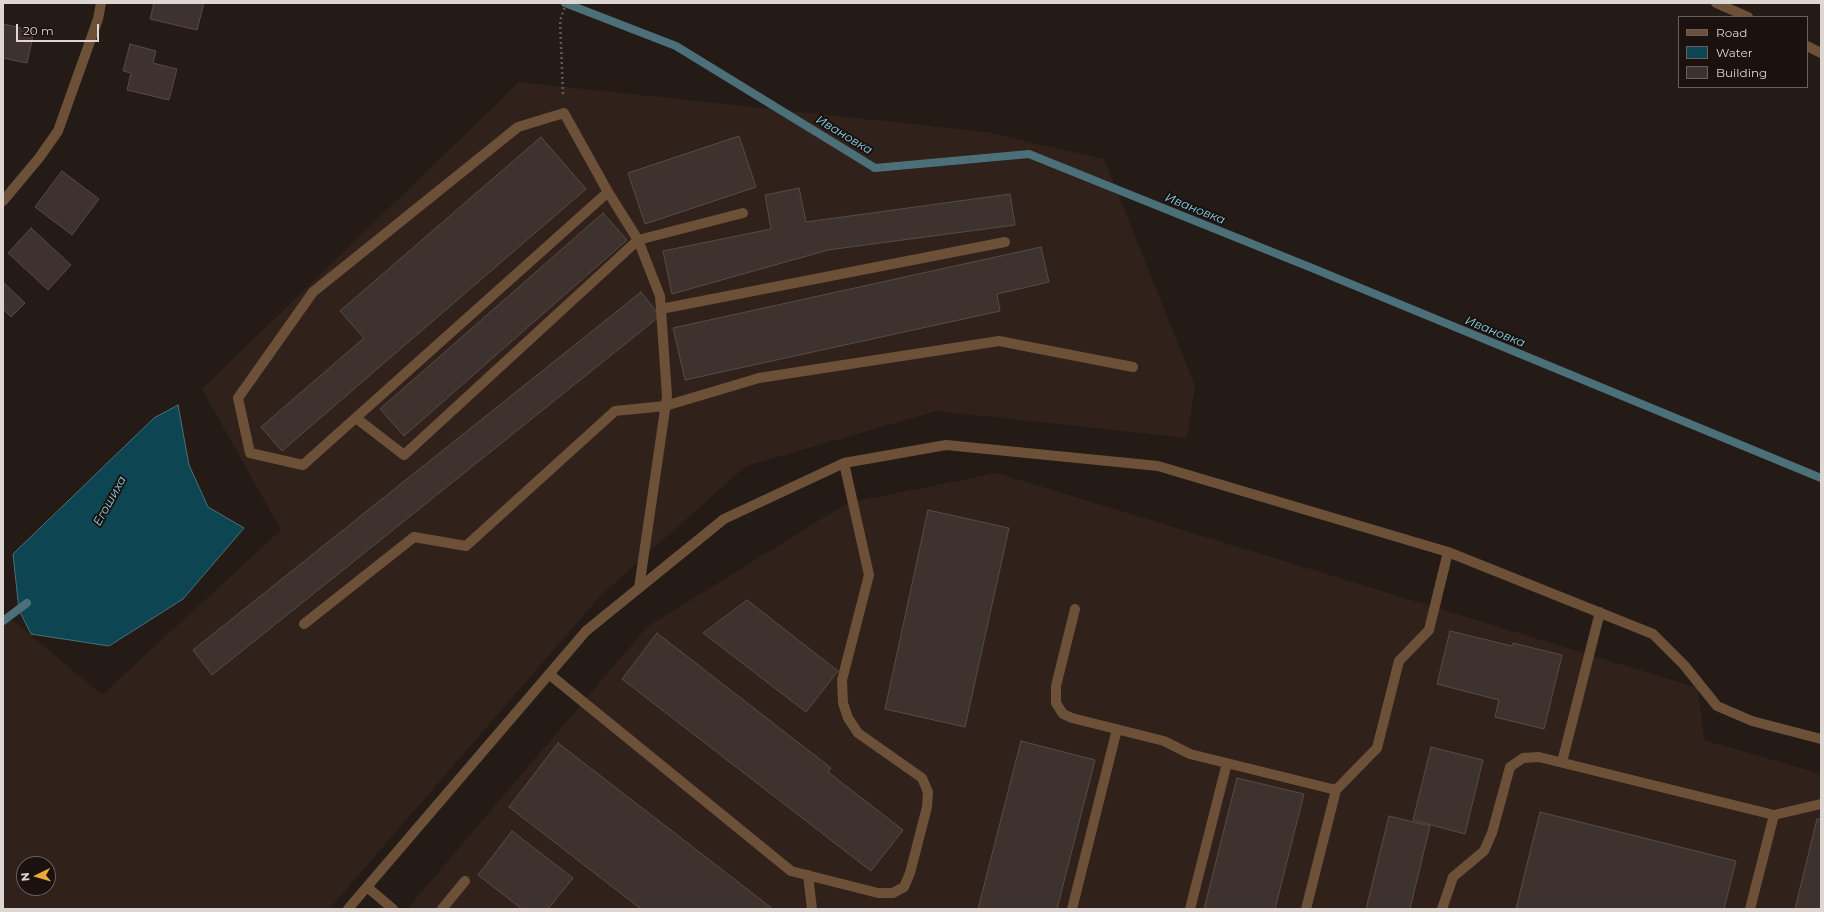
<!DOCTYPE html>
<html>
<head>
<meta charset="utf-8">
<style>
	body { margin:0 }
	#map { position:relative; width:1824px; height:912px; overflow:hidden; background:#241b17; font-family:Montserrat,sans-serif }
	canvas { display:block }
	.frame { position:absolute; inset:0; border:4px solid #ddd6d3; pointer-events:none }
	.legend { position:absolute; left:1678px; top:16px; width:130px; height:72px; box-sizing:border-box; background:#1b110e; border:1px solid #69605d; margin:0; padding:5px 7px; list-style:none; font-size:12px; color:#ddd6d3 }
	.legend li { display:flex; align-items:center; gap:8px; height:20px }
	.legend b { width:20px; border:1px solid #69605d }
	.north { position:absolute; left:16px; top:856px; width:40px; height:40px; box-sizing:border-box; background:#1b110e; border:1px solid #69605d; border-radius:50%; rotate:265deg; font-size:11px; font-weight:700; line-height:16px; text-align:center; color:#ddd6d3 }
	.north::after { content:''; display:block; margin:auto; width:14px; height:18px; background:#eaaa39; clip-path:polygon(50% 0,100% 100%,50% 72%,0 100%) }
	.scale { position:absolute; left:16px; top:24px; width:83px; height:18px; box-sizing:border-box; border:2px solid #ddd6d3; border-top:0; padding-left:5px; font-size:12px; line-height:14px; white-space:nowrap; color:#ddd6d3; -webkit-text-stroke:3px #1b110e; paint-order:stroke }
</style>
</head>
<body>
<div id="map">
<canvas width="1824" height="912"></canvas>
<div class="frame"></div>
<ul class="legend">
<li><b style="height:5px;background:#6d5038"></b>Road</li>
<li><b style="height:11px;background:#0e4552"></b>Water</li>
<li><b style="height:11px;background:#3d322e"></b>Building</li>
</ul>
<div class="north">N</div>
<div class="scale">20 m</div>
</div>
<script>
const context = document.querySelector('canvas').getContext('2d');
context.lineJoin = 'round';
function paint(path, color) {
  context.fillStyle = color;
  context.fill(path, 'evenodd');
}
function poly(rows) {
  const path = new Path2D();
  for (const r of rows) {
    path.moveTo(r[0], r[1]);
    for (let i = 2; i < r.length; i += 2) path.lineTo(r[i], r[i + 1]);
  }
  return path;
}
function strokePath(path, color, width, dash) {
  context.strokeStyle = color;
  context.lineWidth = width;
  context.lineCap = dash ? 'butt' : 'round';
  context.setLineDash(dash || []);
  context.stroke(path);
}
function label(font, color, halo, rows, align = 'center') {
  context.font = font + ' Montserrat,sans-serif';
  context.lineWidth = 4;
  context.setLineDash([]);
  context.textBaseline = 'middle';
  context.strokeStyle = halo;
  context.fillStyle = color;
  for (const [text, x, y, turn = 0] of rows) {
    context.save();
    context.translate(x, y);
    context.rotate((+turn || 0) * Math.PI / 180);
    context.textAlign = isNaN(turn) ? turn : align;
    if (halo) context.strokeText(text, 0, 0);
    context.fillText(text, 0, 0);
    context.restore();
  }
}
const built = poly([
	[519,82,986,132,1104,159,1195,386,1187,438,937,411,746,466,601,595,329,909,3,909,3,612,102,695,281,530,202,389],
	[24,864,48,864,48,888,24,888],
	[997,473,1698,688,1704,740,1821,774,1821,909,407,909,647,627,847,503]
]);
const water = poly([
	[178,405,189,465,208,507,244,528,183,599,109,646,31,634,19,610,13,554,154,418,178,405]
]);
const stream = poly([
	[565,3,676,46,875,168,1029,154,1312,268,1821,478],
	[3,621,27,603]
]);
const building = poly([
	[154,3,204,3,197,30,150,19,154,3],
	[3,24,34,31,27,63,3,58,3,24],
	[130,44,156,51,153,63,177,69,169,100,127,90,131,73,123,71,130,44],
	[739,136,756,187,645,224,628,173,739,136],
	[541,137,586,189,282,451,261,427,364,338,340,311,541,137],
	[62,171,99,199,72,235,35,207,62,171],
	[799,188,806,222,1010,194,1015,225,828,250,672,294,663,251,771,229,765,195,799,188],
	[603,213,627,240,404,436,380,409,603,213],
	[31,228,71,265,48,290,8,253,31,228],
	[1041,247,1049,282,997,294,1000,311,685,380,673,328,1041,247],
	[3,282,25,303,11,317,3,309,3,282],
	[641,292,660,316,212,675,193,650,641,292],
	[928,510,1009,528,965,727,885,709,928,510],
	[747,600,838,671,806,712,703,633,747,600],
	[1450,631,1512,646,1513,643,1562,655,1544,729,1495,717,1499,700,1437,684,1450,631],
	[657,633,831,768,828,772,903,830,871,871,622,679,657,633],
	[1021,741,1095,760,1057,909,978,909,1021,741],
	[558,743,773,909,641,909,509,807,558,743],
	[1431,747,1483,760,1465,834,1413,820,1431,747],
	[1237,778,1304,794,1275,909,1204,909,1237,778],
	[1540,812,1736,861,1724,909,1516,909,1540,812],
	[1389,816,1430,826,1410,909,1366,909,1389,816],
	[1817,819,1821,819,1821,909,1795,909,1817,819],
	[512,831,573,878,548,909,522,909,478,875,512,831]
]);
const path = poly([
	[563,94,560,21,566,3]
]);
const minor = poly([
	[1716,3,1748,17],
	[1807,46,1821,53],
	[608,192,303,465,250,453,238,398,313,292,518,127,564,113,608,192,638,240,660,296,667,396,639,588],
	[3,201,39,158,58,131,98,19,101,3],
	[661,309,1005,242],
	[356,418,404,455,638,240,743,213],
	[1075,609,1056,686,1056,703,1063,714,1072,718,1164,741,1190,754,1336,790],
	[304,624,414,537,466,546,615,411,665,406,759,378,999,341,1133,367],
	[549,674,791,871,878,893,893,893,904,887,910,873,927,807,928,792,922,778,858,733,848,718,843,703,842,680,869,575,844,463],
	[1562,762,1600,612],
	[1774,815,1821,804],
	[808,875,812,909],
	[367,887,393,909],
	[348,909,586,631,724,519,844,463,946,445,1158,466,1448,552,1653,634,1684,665,1717,706,1752,721,1821,739],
	[442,909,465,881],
	[1072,909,1117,729],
	[1190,909,1227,763],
	[1306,909,1336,790,1377,748,1399,661,1429,630,1448,552],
	[1442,909,1453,877,1484,851,1492,833,1510,767,1523,758,1539,757,1774,815,1750,909]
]);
const waterNames = [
	["Ивановка",844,135,31],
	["Ивановка",1195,209,22],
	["Ивановка",1495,332,22],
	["Егошиха",110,501,-61]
];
paint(built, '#31211b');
paint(water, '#0e4552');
strokePath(water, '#4c7079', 1);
strokePath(stream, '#4c7079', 8);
paint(building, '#3d322e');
strokePath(building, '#564b46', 1);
strokePath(path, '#625a56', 2.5, [2, 3]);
strokePath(minor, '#6d5038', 10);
label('italic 12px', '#83d8ef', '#1b110e', waterNames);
</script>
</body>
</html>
